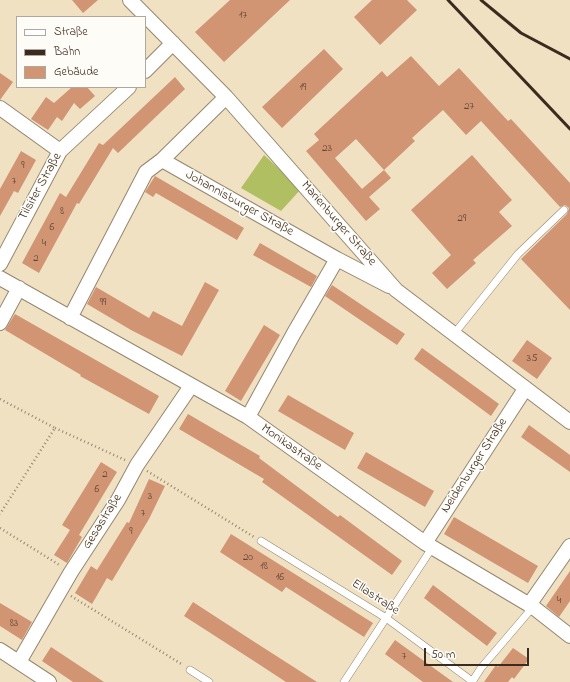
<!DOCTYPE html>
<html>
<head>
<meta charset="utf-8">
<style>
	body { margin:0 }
	#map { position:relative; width:570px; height:682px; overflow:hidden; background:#efe1c2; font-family:"Indie Flower",sans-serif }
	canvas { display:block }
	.legend { position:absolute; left:16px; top:16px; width:130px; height:72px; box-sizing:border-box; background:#fdfcf7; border:1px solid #afa8a0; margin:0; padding:5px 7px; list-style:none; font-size:12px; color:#3b2a1e }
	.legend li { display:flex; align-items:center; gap:8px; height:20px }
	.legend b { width:20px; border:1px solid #afa8a0 }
	.scale { position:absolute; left:424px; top:648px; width:105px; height:18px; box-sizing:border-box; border:2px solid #3b2a1e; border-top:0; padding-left:5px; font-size:12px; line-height:14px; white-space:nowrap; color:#3b2a1e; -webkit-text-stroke:3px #fdfcf7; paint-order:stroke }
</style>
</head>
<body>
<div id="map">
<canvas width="570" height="682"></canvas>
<ul class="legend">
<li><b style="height:5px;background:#fff"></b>Straße</li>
<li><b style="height:5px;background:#3b2a1e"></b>Bahn</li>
<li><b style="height:11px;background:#d19574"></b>Gebäude</li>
</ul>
<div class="scale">50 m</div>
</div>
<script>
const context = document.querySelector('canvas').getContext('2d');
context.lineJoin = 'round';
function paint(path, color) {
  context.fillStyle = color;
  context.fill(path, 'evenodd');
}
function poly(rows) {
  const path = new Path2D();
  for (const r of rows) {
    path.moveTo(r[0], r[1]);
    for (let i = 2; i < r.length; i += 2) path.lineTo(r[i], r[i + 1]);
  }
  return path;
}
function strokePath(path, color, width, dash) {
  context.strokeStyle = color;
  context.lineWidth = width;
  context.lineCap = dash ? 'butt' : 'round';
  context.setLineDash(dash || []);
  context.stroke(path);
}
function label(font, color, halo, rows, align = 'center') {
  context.font = font + ' "Indie Flower",sans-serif';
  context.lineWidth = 3;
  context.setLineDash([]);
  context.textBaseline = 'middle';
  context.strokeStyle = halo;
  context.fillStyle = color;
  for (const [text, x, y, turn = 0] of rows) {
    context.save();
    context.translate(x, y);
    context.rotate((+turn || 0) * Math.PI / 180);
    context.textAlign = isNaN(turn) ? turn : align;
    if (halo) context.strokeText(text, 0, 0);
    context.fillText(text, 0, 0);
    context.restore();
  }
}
const green = poly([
	[264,155,301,189,281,211,241,188]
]);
const building = poly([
	[72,0,98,0,83,13],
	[230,0,290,0,224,62,195,32],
	[372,0,407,0,417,10,380,45,354,17],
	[324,49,343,69,282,128,262,107],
	[411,56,439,86,459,68,508,121,511,119,570,183,570,310,521,259,567,214,569,208,565,205,560,207,481,121,466,135,443,110,412,138,415,141,384,170,391,178,369,197,380,209,366,221,306,151,319,140,314,134,382,71,387,77],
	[356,139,384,170,362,189,335,158],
	[0,73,13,82,0,100],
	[175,77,185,89,118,153,113,148,79,204,77,203,39,273,22,263,60,193,66,197,99,143,103,145],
	[72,87,87,87,95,96,80,109,74,103,62,121,57,117,48,130,31,119,46,97,54,103],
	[21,151,36,160,18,193,14,191,0,216,0,189],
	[472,155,512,200,499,212,512,226,473,260,476,263,447,289,432,273,451,255,411,210],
	[155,176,244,228,237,240,156,193,153,197,145,192],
	[260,243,317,276,311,287,253,255],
	[205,282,219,290,182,356,131,330,87,304,96,287,149,318,153,311,182,326],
	[332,285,405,334,397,345,325,296],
	[15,314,159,396,149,414,80,376,81,375,5,330],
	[264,325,280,335,241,401,225,391],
	[527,340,552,358,537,379,512,361],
	[422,348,499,404,491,416,414,359],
	[288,395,354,433,345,450,278,411],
	[188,414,260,456,259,458,338,517,340,515,402,561,392,575,262,482,264,479,179,429],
	[529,425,570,455,570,472,521,437],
	[366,452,434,491,425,507,357,468],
	[101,462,117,472,79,535,82,537,67,563,54,555,70,530,62,525],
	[149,479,165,486,149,519,112,581,107,578,92,604,75,593,91,566,97,570,127,522,129,523],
	[454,517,538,566,528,583,444,534],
	[231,534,373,623,364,637,286,587,282,592,220,552],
	[570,571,570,601,559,617,546,606],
	[433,585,497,633,487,646,424,598],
	[193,602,253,641,317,682,286,682,257,663,184,616],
	[0,603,32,622,22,640,0,626],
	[395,640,453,682,423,682,385,654],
	[51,647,104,682,73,682,42,661],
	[513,648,529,659,514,679,512,677,508,682,484,682,496,665,498,667]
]);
const path = poly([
	[0,399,55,428,0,514],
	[55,428,125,460],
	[147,471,254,537],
	[0,528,61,566],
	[71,596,183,665]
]);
const lane = poly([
	[454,334,518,254,564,210],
	[261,541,386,618,472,681],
	[190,670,209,682],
	[344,682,432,548],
	[472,682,481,668,533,607]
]);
const street = poly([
	[130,0,226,97,396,290,570,422],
	[145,71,173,43],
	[226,97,162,160,337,259,389,286],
	[0,108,60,151],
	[0,264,60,151,129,87],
	[0,278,248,417,425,543,533,607,570,636],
	[70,318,146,172,162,160],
	[0,323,19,288],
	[248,417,294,333,337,259],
	[425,543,525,389],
	[529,605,570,546],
	[0,650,49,682],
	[19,662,71,572,118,500,137,465,191,386]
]);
const rail = poly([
	[448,0,570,129],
	[481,0,521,33,570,59]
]);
const numberNames = [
	["17",243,16],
	["19",303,88],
	["27",469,107],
	["23",327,149],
	["9",23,166],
	["7",14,182],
	["8",62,212],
	["29",462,219],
	["6",52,228],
	["4",44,244],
	["2",36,259],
	["99",103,303],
	["35",532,359],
	["2",105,475],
	["6",97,490],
	["3",150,497],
	["7",143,514],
	["9",131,532],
	["20",248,558],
	["18",264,567],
	["16",280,578],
	["4",559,601],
	["83",14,624],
	["7",404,657]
];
const streetNames = [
	["Tilsiter Straße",41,187,-61],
	["Johannisburger Straße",239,204,29],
	["Marienburger Straße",338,224,49],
	["Monikastraße",291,448,35],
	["Neidenburger Straße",475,466,-57],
	["Gesastraße",103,522,-58],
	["Ellastraße",375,598,33]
];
paint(green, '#afbf62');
paint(building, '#d19574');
strokePath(lane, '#958670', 8);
strokePath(street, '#958670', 16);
strokePath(path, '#958670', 2.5, [1, 3]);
strokePath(lane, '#fff', 7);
strokePath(street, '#fff', 14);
strokePath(rail, '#3b2a1e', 3);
label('11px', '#604534', null, numberNames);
label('13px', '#3b2a1e', '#fdfcf7', streetNames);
</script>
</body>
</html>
